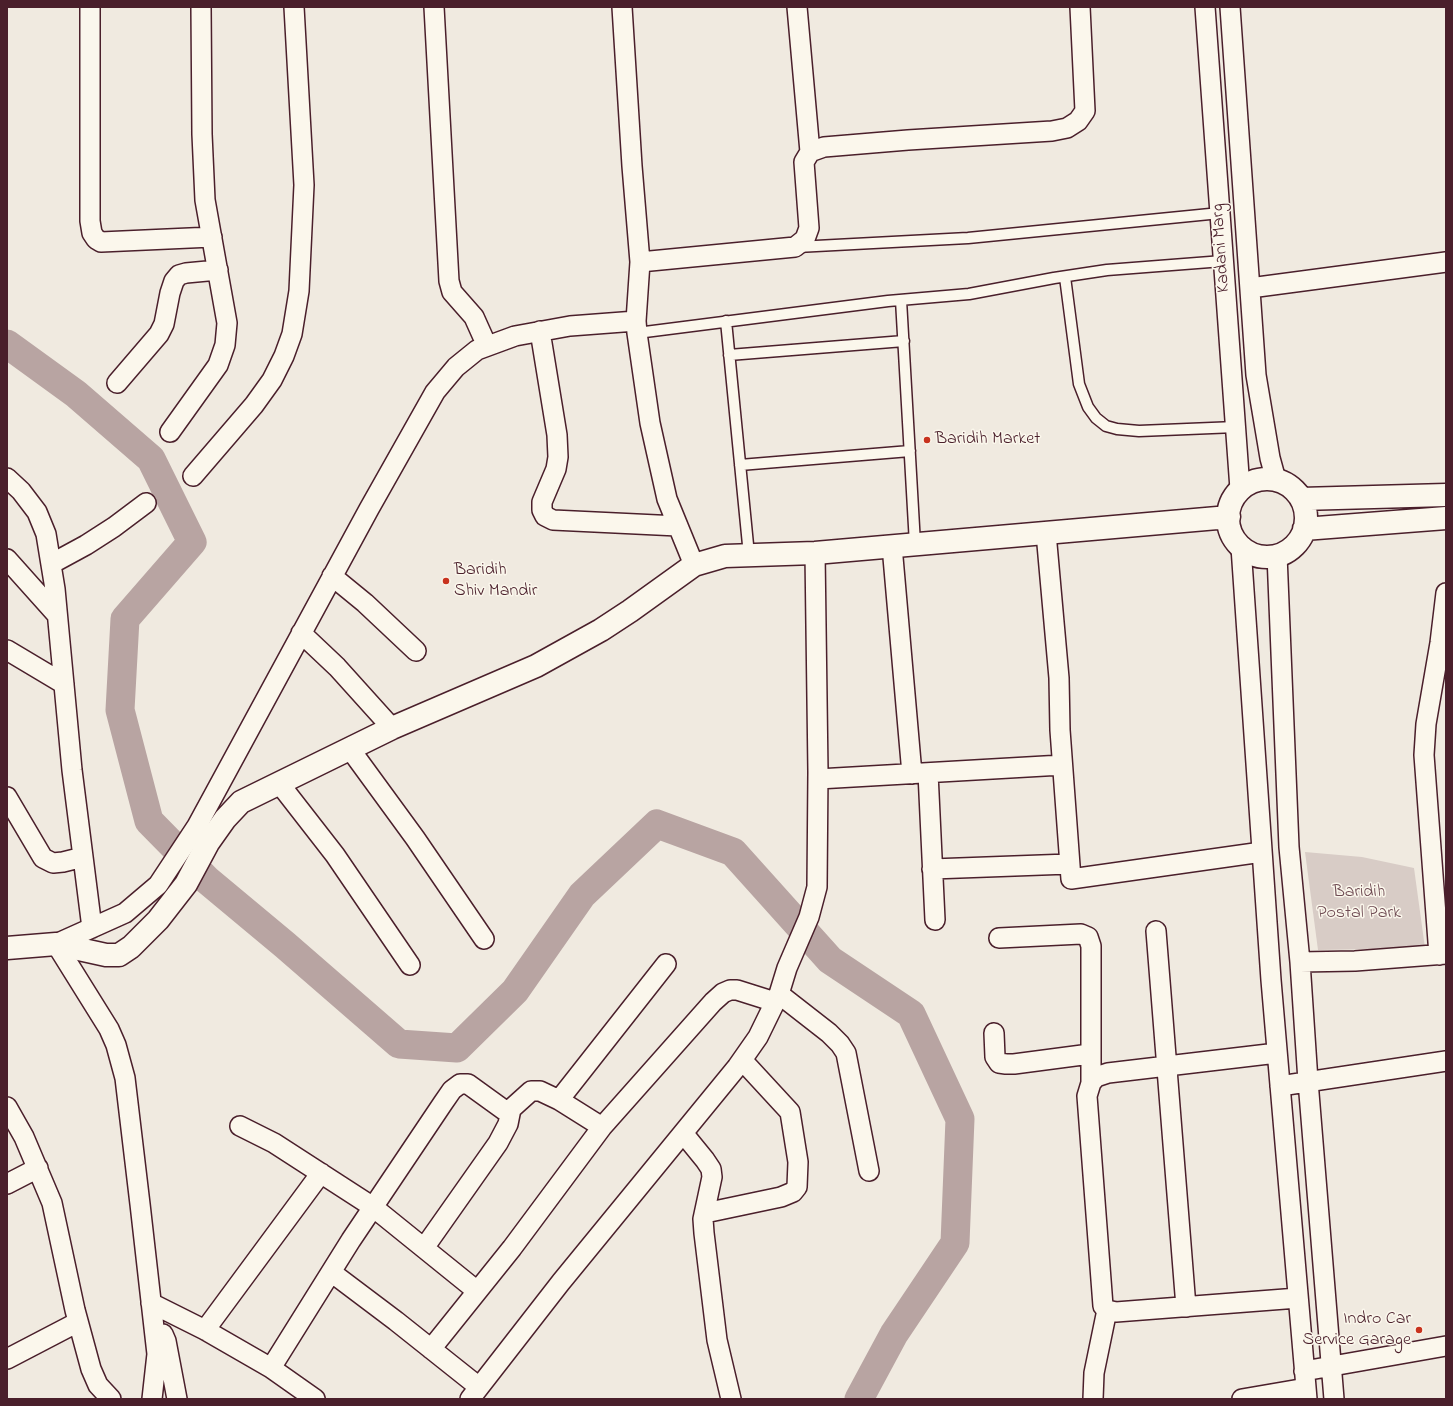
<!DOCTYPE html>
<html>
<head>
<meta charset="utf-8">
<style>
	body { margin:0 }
	#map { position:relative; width:1453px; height:1406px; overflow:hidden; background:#f0eae0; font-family:"Indie Flower",sans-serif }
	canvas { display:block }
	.frame { position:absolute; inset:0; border:8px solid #4a1f2b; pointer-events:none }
</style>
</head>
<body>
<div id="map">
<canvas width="1453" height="1406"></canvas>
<div class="frame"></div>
</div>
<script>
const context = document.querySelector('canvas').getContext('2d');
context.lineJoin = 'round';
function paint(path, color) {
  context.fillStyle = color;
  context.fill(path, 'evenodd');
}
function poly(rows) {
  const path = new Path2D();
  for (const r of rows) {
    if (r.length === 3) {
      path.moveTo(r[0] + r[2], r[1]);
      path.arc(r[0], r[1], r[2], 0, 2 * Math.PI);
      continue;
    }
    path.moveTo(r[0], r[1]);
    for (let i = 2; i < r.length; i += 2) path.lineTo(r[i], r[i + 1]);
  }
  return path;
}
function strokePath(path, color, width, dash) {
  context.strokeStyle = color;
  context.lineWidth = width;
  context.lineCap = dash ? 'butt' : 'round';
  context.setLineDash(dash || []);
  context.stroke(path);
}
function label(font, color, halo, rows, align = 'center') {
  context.font = font + ' "Indie Flower",sans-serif';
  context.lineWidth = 3;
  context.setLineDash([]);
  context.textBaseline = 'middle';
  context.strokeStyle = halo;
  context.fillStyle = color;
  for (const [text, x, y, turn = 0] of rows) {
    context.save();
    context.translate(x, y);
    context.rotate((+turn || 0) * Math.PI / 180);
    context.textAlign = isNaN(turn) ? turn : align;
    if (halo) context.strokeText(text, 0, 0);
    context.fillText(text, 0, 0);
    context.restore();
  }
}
const green = poly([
	[1305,852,1362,857,1414,868,1425,948,1318,950]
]);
const river = poly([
	[7,344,76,394,151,459,192,542,125,619,120,710,149,821,207,880,285,945,399,1044,457,1048,515,991,582,895,657,824,733,852,830,960,911,1014,960,1119,955,1243,894,1334,859,1399]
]);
const lane = poly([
	[797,247,968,238,1220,213],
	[1065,277,1079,384,1088,407,1096,418,1106,426,1117,429,1139,431,1236,427],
	[901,300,915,544],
	[726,321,749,555],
	[637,333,888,301,969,294,1054,278,1107,270,1223,261],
	[729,355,904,341],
	[740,465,910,451]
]);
const street = poly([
	[90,7,90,221,92,233,96,239,101,242,212,237],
	[434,7,449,281,452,292,474,317,487,346],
	[622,7,632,166,640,262,636,321,637,333,650,423,667,499,694,565],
	[797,7,810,152],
	[1205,7,1240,489],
	[1230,7,1256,375,1270,458,1276,480],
	[640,262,795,247,805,239,809,228,804,162,810,152,824,147,908,140,1052,131,1067,128,1078,121,1085,111,1080,7],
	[1250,288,1446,262],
	[540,331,557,435,558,457,556,469,542,502,542,510,545,516,553,520,678,526],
	[117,383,159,334,164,324,170,293,174,281,179,275,186,273,218,270],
	[170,432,218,365,225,345,227,323,205,200,202,134,201,7],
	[193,476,254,405,272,380,284,356,292,334,299,291,304,185,294,7],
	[7,478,21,491,37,512,46,534,55,589,72,770,92,928],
	[1046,533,1059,678,1060,730,1071,879,1262,852],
	[892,546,912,774],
	[1241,547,1271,980,1307,1399],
	[1277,555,1289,847,1300,962,1308,1081,1334,1399],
	[7,559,57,615],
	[51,564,86,545,114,527,146,503],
	[332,576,365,603,416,651],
	[301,633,337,667,392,728],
	[7,650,64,684],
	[350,749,415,838,484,939],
	[928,773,935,920],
	[818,779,1062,765],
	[279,783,335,855,410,965],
	[7,797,43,858,53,863,63,862,83,857],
	[932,869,1069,864],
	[1156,931,1186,1307],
	[999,938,1081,934,1088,937,1091,946,1091,1083],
	[1439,955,1424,755,1426,724,1440,643,1446,593],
	[1300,962,1355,961,1446,954],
	[779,994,829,1033,840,1044,846,1053,869,1171],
	[994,1033,995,1057,999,1063,1006,1064,1014,1064,1090,1054],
	[1277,1053,1108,1073,1096,1077,1091,1083,1087,1096,1103,1306,1107,1310,1116,1312,1298,1298],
	[1280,1086,1446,1061],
	[559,1100,666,964],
	[7,1107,24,1137,52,1203,75,1310,91,1369,98,1385,111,1399],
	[240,1126,274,1143,373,1207,477,1291],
	[683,1133,705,1160,711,1169,712,1177,703,1219,704,1233,717,1340,731,1399],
	[7,1184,38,1168],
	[705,1213,781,1197,793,1192,797,1187,798,1162,790,1112,742,1060],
	[424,1248,498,1143,508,1124,511,1109],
	[331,1272,396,1321,479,1387],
	[151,1303,205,1330,271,1368,315,1399],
	[205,1330,321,1173],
	[163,1334,166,1341,177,1399],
	[431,1349,512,1248,602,1127,713,1002,723,993,730,990,737,990,775,1002],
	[7,1359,78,1322],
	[271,1368,351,1240,443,1103,452,1090,460,1084,468,1084,504,1110,511,1109,531,1091,540,1091,559,1100,602,1127],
	[1304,1371,1446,1346],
	[152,1399,157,1354,140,1204,125,1078,116,1045,109,1029,56,944,125,913,158,885,197,826,369,509,435,392,456,367,477,350,515,336,570,326,636,321],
	[470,1399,561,1282,737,1067,758,1037,779,994,787,968,809,917,817,887,818,772,815,553],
	[1093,1399,1094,1373,1107,1310],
	[1242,1399,1306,1388]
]);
const secondary = poly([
	[1267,518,39],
	[1301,499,1446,495],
	[1304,529,1446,518],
	[7,948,56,944,106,955,119,955,131,947,158,920,186,884,208,843,225,819,241,802,392,728,536,666,601,630,630,611,694,565,725,556,815,553,1229,517]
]);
const markers = [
	[927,440,4,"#c8321e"],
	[446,581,4,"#c8321e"],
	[1419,1330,4,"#c8321e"]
];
const streetNames = [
	["Kadani Marg",1222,248,-94]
];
const poiNames = [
	["Baridih Market",935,440],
	["Baridih",454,571],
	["Shiv Mandir",454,592],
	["Indro Car",1411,1320,"right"],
	["Service Garage",1411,1341,"right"]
];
const parkNames = [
	["Baridih",1359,893],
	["Postal Park",1359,914]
];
paint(green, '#d8ccc6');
strokePath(river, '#b8a4a2', 29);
strokePath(lane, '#4a1f2b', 13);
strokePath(street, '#4a1f2b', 22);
strokePath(secondary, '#4a1f2b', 25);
strokePath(lane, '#fbf7ec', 10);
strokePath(street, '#fbf7ec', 19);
strokePath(secondary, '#fbf7ec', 22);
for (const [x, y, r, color] of markers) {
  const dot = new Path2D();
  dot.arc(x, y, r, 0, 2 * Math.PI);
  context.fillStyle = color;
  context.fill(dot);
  strokePath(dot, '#fbf7ec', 1.5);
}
label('18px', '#4a1f2b', '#fbf7ec', streetNames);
label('18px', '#4a1f2b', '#fbf7ec', poiNames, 'left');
label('18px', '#6e4a52', '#fbf7ec', parkNames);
</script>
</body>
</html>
